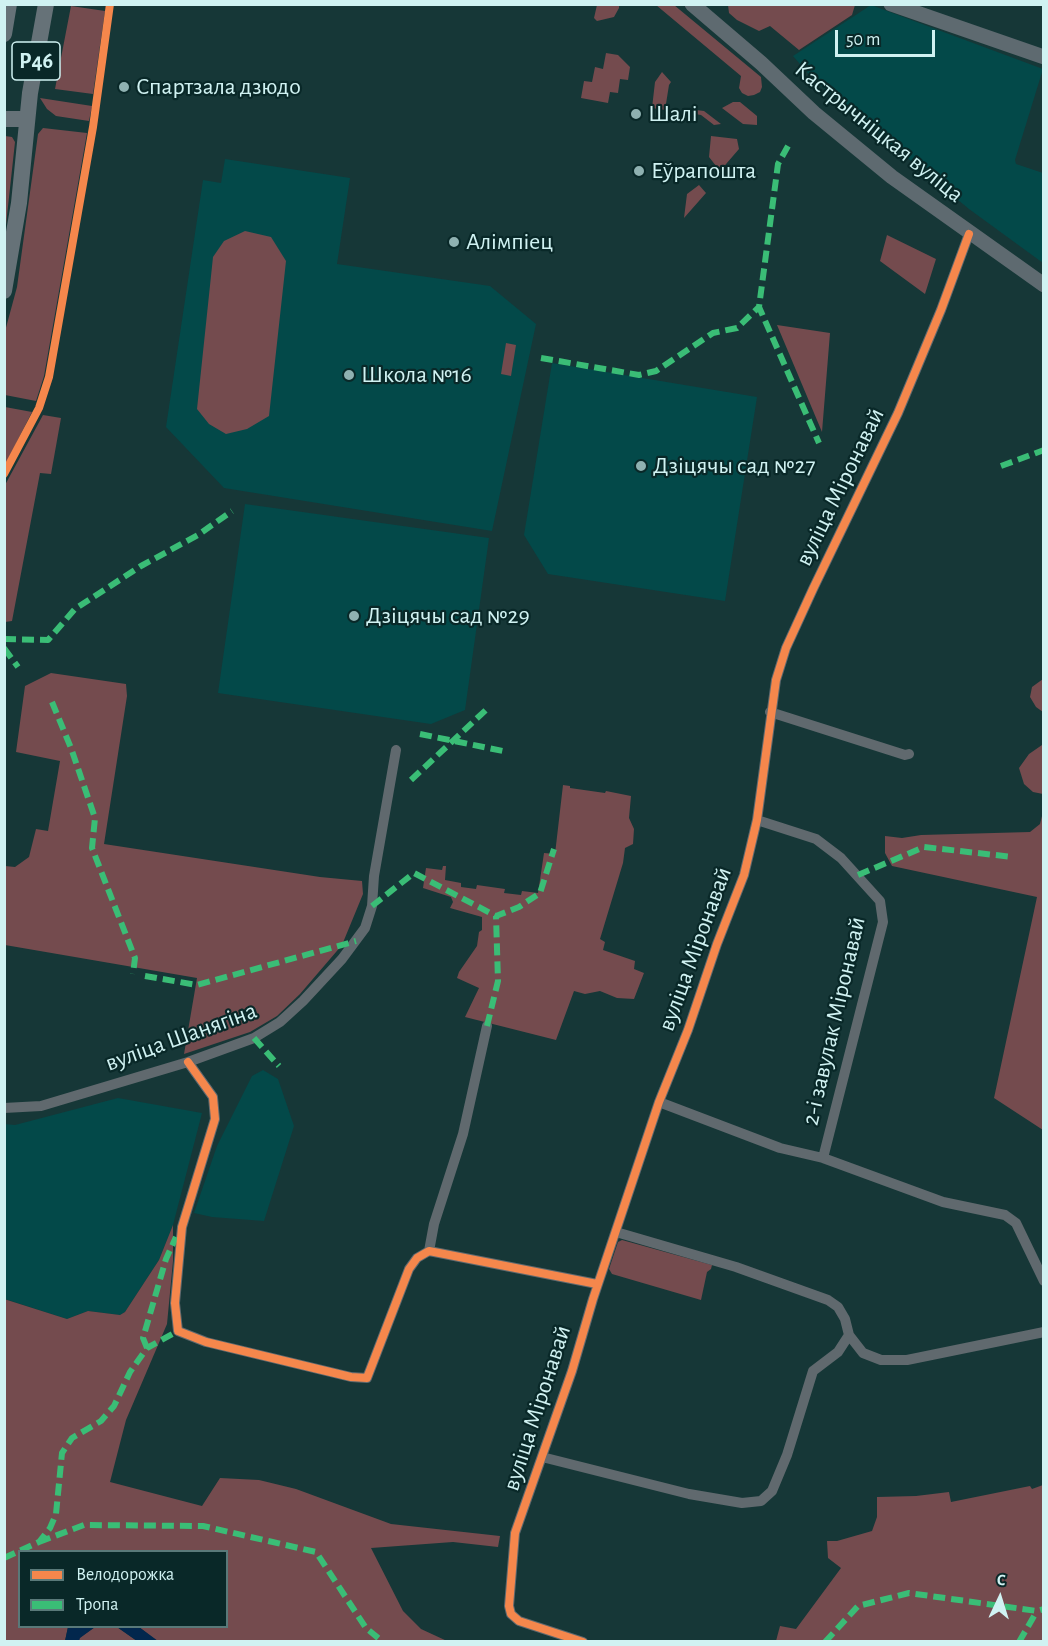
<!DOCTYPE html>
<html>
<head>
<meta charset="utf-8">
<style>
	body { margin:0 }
	#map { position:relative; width:1048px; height:1646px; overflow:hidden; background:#163737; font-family:"Alegreya Sans",sans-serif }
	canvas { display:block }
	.frame { position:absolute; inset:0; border:6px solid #d0f2f2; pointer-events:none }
	.legend { position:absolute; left:18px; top:1550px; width:210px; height:78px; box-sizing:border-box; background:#092828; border:2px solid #597979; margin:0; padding:8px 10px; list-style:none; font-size:18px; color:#d0f2f2 }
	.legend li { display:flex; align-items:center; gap:12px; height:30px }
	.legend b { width:30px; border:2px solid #597979 }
	.north { position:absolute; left:970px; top:1568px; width:60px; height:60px; -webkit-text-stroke:4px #092828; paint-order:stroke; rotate:4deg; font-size:16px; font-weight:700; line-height:24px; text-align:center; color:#d0f2f2 }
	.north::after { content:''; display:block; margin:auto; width:21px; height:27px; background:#d0f2f2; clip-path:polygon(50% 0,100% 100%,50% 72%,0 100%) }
	.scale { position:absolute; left:835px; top:30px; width:100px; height:27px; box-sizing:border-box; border:3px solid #d0f2f2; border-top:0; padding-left:8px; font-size:18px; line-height:21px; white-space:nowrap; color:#d0f2f2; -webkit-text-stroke:4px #092828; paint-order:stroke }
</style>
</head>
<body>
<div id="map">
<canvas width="1048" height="1646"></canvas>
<div class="frame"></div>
<ul class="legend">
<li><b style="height:8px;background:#f5874c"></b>Велодорожка</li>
<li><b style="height:8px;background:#3abd76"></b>Тропа</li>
</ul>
<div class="north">С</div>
<div class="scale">50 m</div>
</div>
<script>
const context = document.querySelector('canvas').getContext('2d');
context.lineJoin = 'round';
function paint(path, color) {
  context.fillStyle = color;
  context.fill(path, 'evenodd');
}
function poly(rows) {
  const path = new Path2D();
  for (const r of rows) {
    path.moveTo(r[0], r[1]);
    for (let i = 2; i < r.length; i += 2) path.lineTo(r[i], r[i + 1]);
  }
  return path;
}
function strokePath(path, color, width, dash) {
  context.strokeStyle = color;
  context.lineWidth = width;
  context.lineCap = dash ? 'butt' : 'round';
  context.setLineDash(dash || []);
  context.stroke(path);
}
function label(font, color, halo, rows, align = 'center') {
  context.font = font + ' "Alegreya Sans",sans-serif';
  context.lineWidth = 4.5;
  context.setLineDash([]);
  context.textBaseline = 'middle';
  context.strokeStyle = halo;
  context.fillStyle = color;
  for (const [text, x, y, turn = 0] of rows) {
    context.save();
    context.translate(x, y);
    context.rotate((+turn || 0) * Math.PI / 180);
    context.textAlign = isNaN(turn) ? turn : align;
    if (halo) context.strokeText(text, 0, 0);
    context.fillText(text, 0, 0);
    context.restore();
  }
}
const built = poly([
	[871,5,1043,69,1015,160,1016,164,1043,173,1043,263,969,209,813,79,793,56],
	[225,159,350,178,337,264,490,286,536,324,492,531,224,488,166,427,203,180,221,183],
	[552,363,757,397,725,601,548,574,524,535],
	[245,504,489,538,465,710,431,724,218,693],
	[263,1070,278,1079,294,1126,264,1221,212,1217,194,1213,217,1146,252,1076],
	[118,1098,202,1113,173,1225,159,1260,125,1312,120,1315,88,1311,67,1319,5,1299,4,1124,15,1125]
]);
const green = poly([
	[597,5,619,5,619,8,614,17,597,21,594,18],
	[656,5,674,5,761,77,762,87,760,92,754,95,748,96,742,93,739,88,741,76],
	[728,5,728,4,855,5,852,15,799,50,770,26,759,31,737,20,729,13],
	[71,6,105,11,93,94,55,89],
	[606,53,618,55,630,67,628,80,620,79,618,93,610,92,608,103,581,98,584,81,592,82,595,67,603,69],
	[662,72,671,82,669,85,665,110,652,108,655,82],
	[40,98,92,106,89,121,56,116,47,109],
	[733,102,740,102,757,116,757,125,743,124,722,108],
	[696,110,704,111,721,124,714,125,701,115,695,114],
	[43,128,87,133,44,376,36,401,5,395,4,335,17,287,38,134],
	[5,136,12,137,15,142,5,234],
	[711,136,737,139,739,149,720,171,709,157],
	[699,185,706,193,684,218,687,194],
	[245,231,271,237,286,261,269,416,247,429,226,434,209,424,197,409,213,257,224,241],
	[887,235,936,259,925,294,880,261],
	[777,325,830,333,822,432],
	[506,343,516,345,511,376,501,374],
	[5,407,32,412,5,465,4,407],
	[43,415,61,418,51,474,40,473,12,621,5,622,5,485],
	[51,673,126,684,127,696,104,844,320,877,362,881,363,894,342,945,300,994,277,1016,250,1032,184,1054,197,978,5,945,5,866,15,867,29,857,36,829,48,831,60,761,16,752,25,686],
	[1043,679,1043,712,1036,707,1030,697,1032,687],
	[1043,734,1044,794,1043,794,1033,792,1024,784,1019,768,1029,754,1042,745],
	[563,785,570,786,570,788,605,793,606,791,631,796,629,818,634,829,633,844,625,848,623,863,600,939,605,942,603,950,635,961,634,969,644,973,634,999,617,998,600,991,585,994,574,991,556,1040,465,1017,479,988,457,978,459,972,477,946,479,932,482,930,482,917,450,908,453,902,451,897,423,888,426,868,442,870,443,866,446,866,445,880,461,883,461,887,476,889,477,885,505,889,504,893,521,895,522,891,538,893,544,853,555,854],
	[1043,812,1043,1130,994,1098,1037,897,892,866,885,853,885,836,902,838,921,835,1030,832,1040,824],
	[173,1225,173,1261,167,1324,126,1420,110,1482,202,1506,220,1478,259,1480,296,1489,391,1524,500,1536,498,1547,453,1542,371,1548,403,1611,421,1629,447,1641,158,1642,139,1627,226,1626,226,1552,20,1552,20,1626,68,1627,65,1641,5,1641,4,1299,67,1319,88,1311,120,1315,125,1312,159,1260],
	[622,1240,712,1265,711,1269,707,1272,701,1300,612,1274,609,1269,618,1242],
	[1043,1485,1043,1641,776,1641,780,1626,796,1629,841,1568,828,1558,827,1541,837,1541,872,1531,877,1517,877,1497,916,1496,949,1492,951,1502,1030,1486,1032,1489],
	[95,1627,117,1627,137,1641,79,1642,79,1638]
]);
const water = poly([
	[68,1627,139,1627,158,1641,137,1641,117,1627,95,1627,80,1638,79,1641,65,1641]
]);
const street = poly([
	[770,712,905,755,909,754],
	[757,820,816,839,841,858,880,901,883,922,823,1158],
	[188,1062,213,1097,215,1119,182,1227,175,1303,178,1331,206,1342,351,1377,367,1378,409,1269,417,1258,429,1251,597,1284],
	[659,1102,780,1148,823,1158,943,1202,1005,1215,1016,1223,1044,1281],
	[4,1108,41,1106,188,1062,254,1038,280,1022,303,1001,342,959,365,928,372,906,374,876,396,750],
	[616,1232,736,1267,828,1300,838,1307,845,1319,849,1335,863,1353,881,1360,907,1360,1044,1332],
	[429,1251,434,1224,463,1134,487,1026],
	[542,1457,689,1494,742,1503,761,1501,772,1491,787,1455,813,1371,838,1352,849,1335],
	[583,1642,519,1621,511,1614,509,1606,515,1533,572,1371,593,1299,659,1102,688,1030,717,944,744,875,757,820,776,680,786,648,813,589,898,413,941,310,969,234]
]);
const secondary = poly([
	[692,4,761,63,814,113,892,177,1044,285],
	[891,4,1044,57]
]);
const primary = poly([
	[4,34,9,4],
	[4,119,27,119],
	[4,291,19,203,30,93,46,4]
]);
const quiet = poly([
	[788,146,778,164,759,307,819,443],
	[541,358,639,375,656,371,713,333,737,328,759,307],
	[1001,466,1044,450],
	[4,639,48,640,75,609,141,566,198,535,232,511],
	[4,648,18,667],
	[52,702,71,748,95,818,92,848,135,958,133,974],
	[420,734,503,751],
	[411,780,488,708],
	[858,875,924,847,1013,857],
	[372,906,414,873,496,916,519,907,540,893,554,849],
	[145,976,197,985,356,941],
	[487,1026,498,981,496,916],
	[254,1038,279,1066],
	[147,1348,143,1338,166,1259,176,1237],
	[39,1542,84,1525,203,1526,316,1552,366,1628,383,1642],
	[4,1558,39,1542,50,1528,56,1514,62,1453,72,1438,101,1421,114,1406,130,1372,147,1348,178,1331],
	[825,1642,858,1606,909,1593,1037,1611,1044,1609],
	[1019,1642,1037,1611]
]);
const cycleway = poly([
	[4,474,39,408,49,377,93,127,110,4],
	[188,1062,213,1097,215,1119,182,1227,175,1303,178,1331,206,1342,351,1377,367,1378,409,1269,417,1258,429,1251,597,1284],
	[583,1642,519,1621,511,1614,509,1606,515,1533,572,1371,593,1299,659,1102,688,1030,717,944,744,875,757,820,776,680,786,648,813,589,898,413,941,310,969,234]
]);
const markers = [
	[124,87,6,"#8fb1b1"],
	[636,114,6,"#8fb1b1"],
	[639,171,6,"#8fb1b1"],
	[454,242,6,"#8fb1b1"],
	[349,375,6,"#8fb1b1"],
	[641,466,6,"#8fb1b1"],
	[354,616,6,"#8fb1b1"]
];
const shields = [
	[36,61,48]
];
const shieldNames = [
	["Р46",36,61]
];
const poiNames = [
	["Спартзала дзюдо",136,87],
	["Шалі",648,114],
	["Еўрапошта",651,171],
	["Алімпіец",466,242],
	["Школа №16",361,375],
	["Дзіцячы сад №27",653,466],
	["Дзіцячы сад №29",366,616]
];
const streetNames = [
	["Кастрычніцкая вуліца",879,132,39],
	["вуліца Міронавай",840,487,-64],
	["вуліца Міронавай",695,949,-70],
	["2-і завулак Міронавай",834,1021,-77],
	["вуліца Шанягіна",181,1037,-20],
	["вуліца Міронавай",537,1408,-72]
];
paint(built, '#034949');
paint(green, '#744b4e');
paint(water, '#02274d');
strokePath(street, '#60696e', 10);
strokePath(secondary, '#5e6a70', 15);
strokePath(primary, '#667278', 16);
strokePath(quiet, '#3abd76', 6, [12, 6]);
strokePath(cycleway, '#f5874c', 8);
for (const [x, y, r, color] of markers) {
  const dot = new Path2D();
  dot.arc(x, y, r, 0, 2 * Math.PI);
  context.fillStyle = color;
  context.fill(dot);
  strokePath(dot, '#092828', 2);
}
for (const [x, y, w] of shields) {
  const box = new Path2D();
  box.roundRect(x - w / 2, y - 19, w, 38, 4.5);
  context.fillStyle = '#092828';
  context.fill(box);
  strokePath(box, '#d0f2f2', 1.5);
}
label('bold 22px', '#d0f2f2', null, shieldNames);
label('24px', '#d0f2f2', '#092828', poiNames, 'left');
label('24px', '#d0f2f2', '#092828', streetNames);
</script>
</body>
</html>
